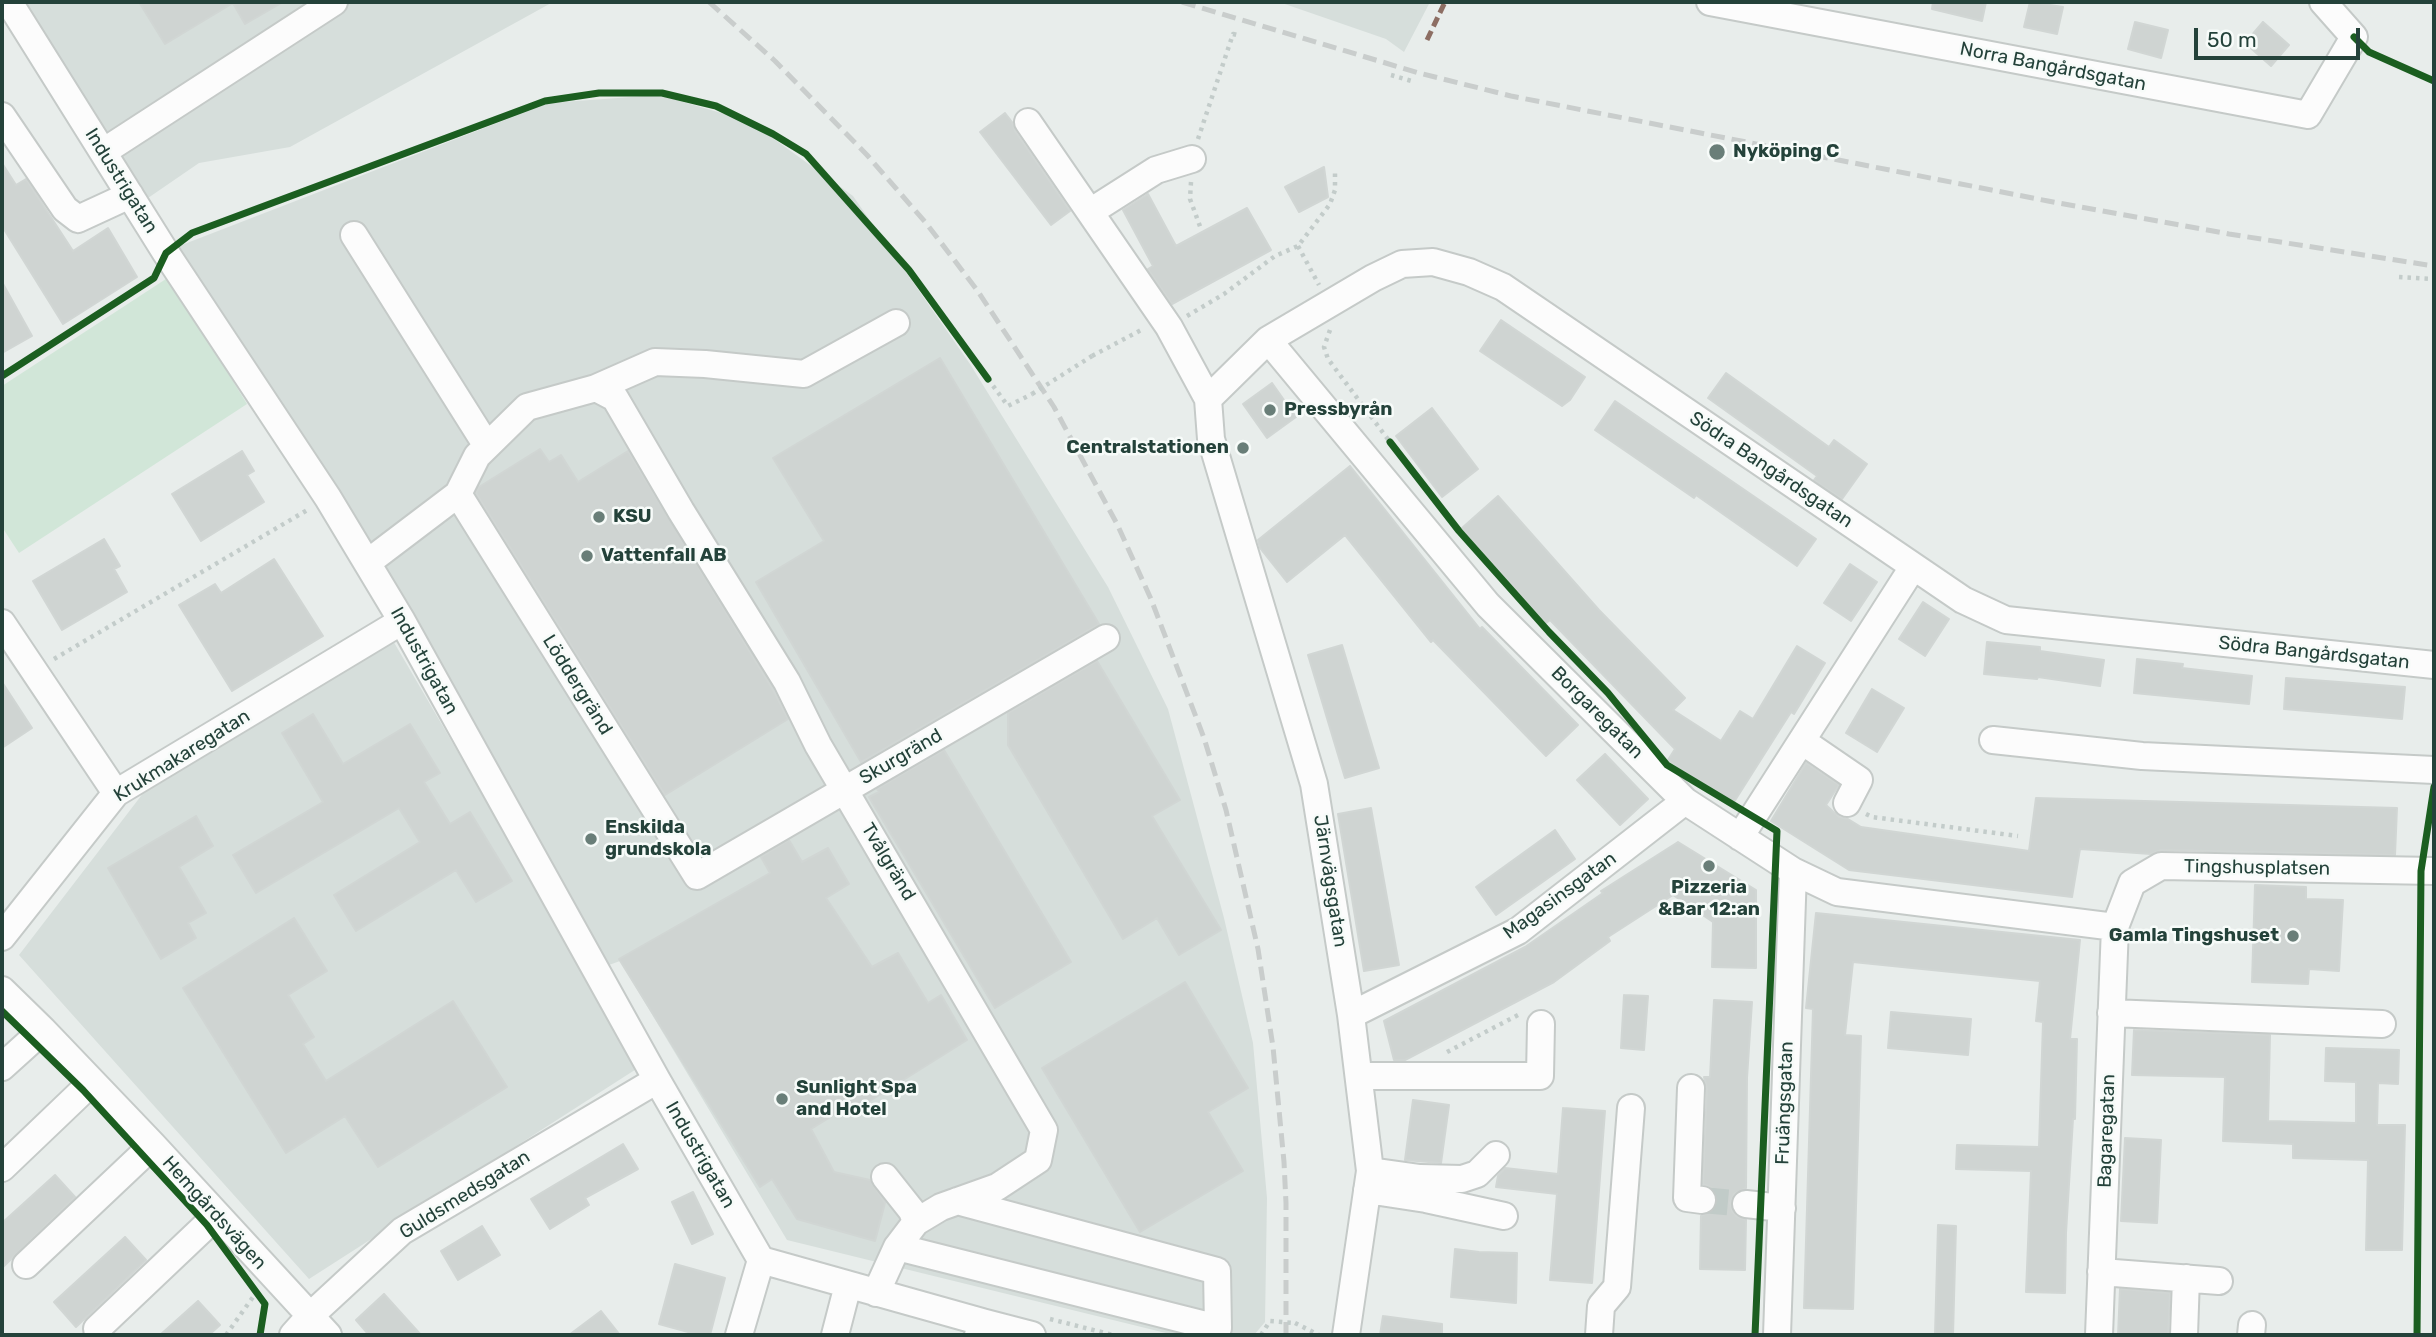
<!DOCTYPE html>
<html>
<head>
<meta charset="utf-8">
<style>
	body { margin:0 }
	#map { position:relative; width:2436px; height:1337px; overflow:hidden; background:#e8edeb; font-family:Rubik,sans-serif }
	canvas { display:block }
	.frame { position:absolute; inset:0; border:4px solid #24423a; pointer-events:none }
	.scale { position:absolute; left:2194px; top:28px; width:166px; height:32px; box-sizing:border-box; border:4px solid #24423a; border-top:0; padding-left:9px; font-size:21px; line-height:24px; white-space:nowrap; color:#24423a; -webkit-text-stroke:5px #f7fbf9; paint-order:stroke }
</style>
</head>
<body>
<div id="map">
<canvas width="2436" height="1337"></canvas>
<div class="frame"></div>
<div class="scale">50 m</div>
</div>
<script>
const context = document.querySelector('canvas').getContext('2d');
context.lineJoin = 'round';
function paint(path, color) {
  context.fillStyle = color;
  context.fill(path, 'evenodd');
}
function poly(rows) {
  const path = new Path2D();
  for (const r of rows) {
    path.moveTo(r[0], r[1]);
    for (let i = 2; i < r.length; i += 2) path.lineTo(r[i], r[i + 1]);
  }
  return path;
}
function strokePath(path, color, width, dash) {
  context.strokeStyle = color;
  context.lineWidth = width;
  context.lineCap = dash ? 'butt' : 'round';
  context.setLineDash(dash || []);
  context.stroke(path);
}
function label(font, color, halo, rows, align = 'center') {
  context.font = font + ' Rubik,sans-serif';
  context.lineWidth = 5;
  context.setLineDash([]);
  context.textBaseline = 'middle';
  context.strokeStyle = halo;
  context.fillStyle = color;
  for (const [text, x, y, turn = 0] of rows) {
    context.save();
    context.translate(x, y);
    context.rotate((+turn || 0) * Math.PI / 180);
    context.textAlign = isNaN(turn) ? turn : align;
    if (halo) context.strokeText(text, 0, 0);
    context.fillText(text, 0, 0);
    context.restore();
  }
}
const built = poly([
	[26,2,553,2,290,147,199,163,148,198],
	[1279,2,1430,2,1404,52,1386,39],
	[659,95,749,121,853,196,970,364,1108,587,1168,709,1224,918,1253,1043,1267,1198,1265,1322,1254,1335,1174,1335,787,1240,620,961,609,965,494,770,174,248,549,103],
	[392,639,641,1066,309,1279,19,955,144,792]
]);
const green = poly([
	[169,277,247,404,19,553,2,527,2,386]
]);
const building = poly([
	[139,2,283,2,245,24,233,3,165,44,139,2],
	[1933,2,1986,2,1982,21,1932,9,1933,2],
	[2030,2,2063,7,2057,34,2024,27,2030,2],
	[2135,22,2168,30,2161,58,2128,49,2135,22],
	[2263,22,2289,45,2271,66,2245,43,2263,22],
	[1005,113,1012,122,1015,131,1070,211,1051,225,980,132,1005,113],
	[2,163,16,185,26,179,73,251,108,228,137,277,63,324,2,226,2,163],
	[1324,167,1328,197,1299,212,1285,187,1324,167],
	[1148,194,1176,246,1247,208,1271,250,1172,304,1148,269,1153,266,1123,210,1148,194],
	[2,282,32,336,2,353,2,282],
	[1501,320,1585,377,1570,400,1562,406,1480,351,1501,320],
	[940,358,1099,624,861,762,756,582,824,541,773,458,940,358],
	[1726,373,1829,447,1834,440,1867,464,1842,499,1814,480,1817,476,1708,398,1726,373],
	[1272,383,1296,417,1267,438,1243,404,1272,383],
	[1615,401,1816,539,1797,566,1696,495,1694,498,1595,430,1615,401],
	[1432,408,1478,469,1442,497,1396,436,1432,408],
	[540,449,549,462,561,455,578,482,628,451,773,690,788,719,665,795,476,493,479,487,540,449],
	[242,451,254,471,247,475,264,502,201,541,172,494,242,451],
	[1350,466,1480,629,1482,627,1578,725,1546,756,1433,640,1431,642,1345,535,1287,582,1260,548,1258,540,1350,466],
	[1498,496,1599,610,1685,698,1673,710,1721,741,1740,711,1753,719,1797,646,1825,663,1794,714,1791,712,1734,802,1668,760,1675,749,1550,620,1546,623,1462,528,1498,496],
	[104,539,120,566,114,569,127,592,62,630,33,581,104,539],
	[274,559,323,636,232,691,179,605,215,584,221,593,274,559],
	[1850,564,1877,582,1851,621,1824,603,1850,564],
	[1923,602,1949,619,1925,656,1899,639,1923,602],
	[1987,642,2040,647,2040,651,2104,660,2100,686,2038,677,2037,679,1984,674,1987,642],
	[1342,645,1379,768,1345,778,1308,655,1342,645],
	[2137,659,2183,664,2182,668,2252,676,2249,704,2134,693,2137,659],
	[1097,661,1180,800,1152,816,1221,930,1179,955,1157,918,1123,939,1008,745,1008,713,1097,661],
	[2286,678,2405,687,2402,719,2284,709,2286,678],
	[2,682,32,728,2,748,2,682],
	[1872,689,1904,708,1877,752,1846,733,1872,689],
	[313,714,343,764,410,724,440,773,424,782,450,824,470,812,512,881,476,902,456,870,356,931,334,895,420,842,399,808,256,893,233,855,323,802,282,733,313,714],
	[944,750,1071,962,995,1008,869,797,879,792,877,789,944,750],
	[1605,754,1648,799,1620,825,1577,780,1605,754],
	[1806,763,1839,785,1826,805,1839,817,1848,819,1861,827,2029,851,2036,798,2397,808,2395,855,2161,850,2151,854,2080,849,2072,897,1849,870,1771,821,1806,763],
	[1371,808,1399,965,1364,971,1338,814,1371,808],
	[196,816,213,846,179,867,206,913,188,923,196,938,161,959,108,868,196,816],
	[1555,830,1575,859,1496,915,1476,887,1555,830],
	[789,840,802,862,828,848,849,884,826,898,872,967,898,953,928,1003,941,995,967,1040,857,1109,853,1103,811,1129,834,1172,870,1180,885,1203,875,1241,797,1219,772,1179,760,1187,619,959,770,873,761,857,789,840],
	[1678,842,1756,890,1756,968,1712,967,1713,922,1673,895,1608,937,1610,941,1554,982,1405,1060,1394,1060,1384,1021,1525,947,1603,893,1601,891,1678,842],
	[2255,885,2306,887,2306,899,2343,900,2339,971,2309,969,2308,984,2252,982,2255,885],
	[1816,913,2080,940,2070,1039,2077,1039,2075,1119,2073,1119,2066,1233,2065,1293,2026,1292,2031,1171,1956,1169,1957,1145,2039,1147,2043,1022,2036,1021,2040,981,1853,962,1845,1035,1861,1036,1853,1309,1804,1308,1813,1009,1806,1008,1816,913],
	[294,918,327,971,288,995,314,1037,303,1044,326,1081,453,1001,507,1087,378,1167,345,1116,286,1153,183,988,294,918],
	[1185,982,1248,1088,1208,1112,1243,1171,1140,1232,1042,1068,1185,982],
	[1624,995,1648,996,1644,1050,1621,1048,1624,995],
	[1714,1000,1752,1002,1747,1078,1746,1188,1734,1194,1730,1203,1732,1211,1736,1216,1746,1220,1745,1270,1700,1269,1701,1216,1714,1210,1718,1201,1716,1193,1712,1188,1703,1184,1707,1089,1704,1077,1710,1077,1714,1000],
	[1891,1012,1971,1019,1968,1055,1888,1048,1891,1012],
	[2134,1030,2270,1035,2268,1121,2356,1123,2356,1082,2325,1081,2326,1048,2399,1050,2398,1084,2378,1083,2377,1125,2405,1125,2402,1250,2366,1250,2368,1160,2293,1158,2293,1144,2223,1141,2225,1077,2132,1075,2134,1030],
	[1413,1100,1449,1105,1441,1163,1405,1160,1413,1100],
	[1563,1108,1605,1111,1592,1283,1550,1280,1557,1194,1496,1187,1498,1176,1505,1168,1558,1174,1563,1108],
	[2125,1138,2161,1140,2157,1223,2121,1221,2125,1138],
	[623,1144,638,1169,585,1198,589,1205,550,1229,531,1199,623,1144],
	[55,1175,75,1197,2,1268,2,1223,55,1175],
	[693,1192,713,1234,692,1244,672,1202,693,1192],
	[1938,1225,1956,1226,1953,1335,1935,1335,1938,1225],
	[482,1226,500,1255,458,1280,441,1251,482,1226],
	[125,1237,146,1260,76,1327,54,1302,125,1237],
	[1455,1249,1479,1252,1517,1253,1516,1303,1451,1297,1455,1249],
	[675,1264,725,1278,710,1335,699,1335,659,1324,675,1264],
	[2120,1289,2170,1293,2168,1335,2118,1335,2120,1289],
	[384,1294,421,1335,369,1335,356,1320,384,1294],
	[198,1301,220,1325,209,1335,160,1335,198,1301],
	[601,1311,620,1335,569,1335,601,1311],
	[1383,1316,1442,1324,1442,1335,1380,1335,1383,1316]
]);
const minorTunnel = poly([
	[1702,1200,1746,1204]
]);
const path = poly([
	[1391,75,1415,82],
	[1198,139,1233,34,1237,35],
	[1191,182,1190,199,1201,229],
	[1298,246,1319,285],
	[2399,277,2434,279],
	[1187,316,1224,294,1275,256,1298,246,1330,204,1335,190,1335,169],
	[1330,330,1324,347,1328,359,1390,442],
	[1092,356,1143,329],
	[988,379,1008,406,1032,394],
	[54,659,309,509],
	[1866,814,1872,817,2018,836],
	[1447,1052,1520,1014],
	[1050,1319,1113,1335],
	[1295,1323,1319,1335],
	[226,1335,258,1290]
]);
const minor = poly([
	[9,2,166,253,328,498,402,621,657,1080,761,1260,982,1322,978,1335],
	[1710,2,2308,115,2354,37,2323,2],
	[2,116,65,209,78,219,130,195],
	[1028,122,1169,327,1208,399],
	[103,152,334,2],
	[1090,212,1156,170,1192,159],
	[354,235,487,446],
	[1268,340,1488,605,1685,801,1793,871,1837,892,2115,927],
	[596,388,615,398,681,511,787,682,818,745,1044,1130,1038,1160,997,1187,941,1207,916,1222,897,1247,876,1293],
	[458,494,697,876,1106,638],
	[367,563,458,494,477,456,527,407,596,388,655,362,705,364,804,374,896,323],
	[2,623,116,793],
	[1993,740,2142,756,2434,770],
	[1802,741,1859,780,1847,803],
	[1740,837,1913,567],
	[2,937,116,793,402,621],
	[2,990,43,1030,153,1145,328,1335],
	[2111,1013,2382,1024],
	[1351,1015,1518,931,1685,801],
	[2,1067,43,1030],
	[1360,1076,1540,1076,1541,1024],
	[1691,1088,1687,1198,1702,1200],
	[2,1168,92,1082],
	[1370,1171,1420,1178,1462,1179,1477,1174,1496,1155],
	[885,1177,912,1211,916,1222],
	[1367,1190,1426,1199,1504,1216],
	[1746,1204,1782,1208],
	[897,1247,1218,1328,1217,1271,957,1201],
	[26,1265,153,1145],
	[2101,1272,2219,1281],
	[982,1322,1032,1335],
	[97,1329,216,1216],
	[293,1335,310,1316,402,1231,657,1080],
	[739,1335,761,1260],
	[835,1335,848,1285],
	[1346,1335,1370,1171,1351,1015,1314,784,1211,439,1208,399,1268,340,1373,278,1402,264,1433,262,1469,272,1503,287,1963,600,2006,620,2434,665],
	[1599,1335,1601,1306,1617,1287,1631,1108],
	[1777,1335,1793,871],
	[2099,1335,2115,927,2132,883,2161,866,2434,871],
	[2184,1335,2186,1278],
	[2251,1335,2252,1325]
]);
const rail = poly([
	[709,2,775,61,867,155,926,223,977,290,1054,407,1117,524,1151,599,1204,738,1226,810,1258,949,1273,1047,1284,1162,1286,1203,1286,1335],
	[1182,2,1419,73,1511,96,2048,201,2229,234,2434,266]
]);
const pathBridge = poly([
	[1032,394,1092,356],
	[1261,1335,1270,1321,1295,1323]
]);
const quiet = poly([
	[1427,40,1445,2]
]);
const cycleway = poly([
	[2354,37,2369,52,2434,81],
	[2,376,154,278,166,253,192,233,545,101,599,93,662,93,716,106,773,134,806,154,909,270,988,379],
	[1390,442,1459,531,1549,632,1608,693,1667,765,1777,831,1755,1335],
	[2,1011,83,1090,207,1225,265,1304,260,1335],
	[2417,1335,2421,871,2434,787]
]);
const markers = [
	[1717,152,9,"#697e78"],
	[1270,410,7,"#697e78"],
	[1243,448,7,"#697e78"],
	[599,517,7,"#697e78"],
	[587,556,7,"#697e78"],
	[591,839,7,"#697e78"],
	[1709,866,7,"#697e78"],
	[2293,936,7,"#697e78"],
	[782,1099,7,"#697e78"]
];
const streetNames = [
	["Norra Bangårdsgatan",2053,67,11],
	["Industrigatan",121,181,58],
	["Södra Bangårdsgatan",1771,470,34],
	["Södra Bangårdsgatan",2314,653,6],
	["Industrigatan",424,661,61],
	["Löddergränd",577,685,58],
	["Borgaregatan",1597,713,45],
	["Krukmakaregatan",182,756,-32],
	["Skurgränd",901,757,-30],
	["Tvålgränd",888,862,59],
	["Tingshusplatsen",2257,868,1],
	["Järnvägsgatan",1330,881,81],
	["Magasinsgatan",1560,896,-36],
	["Fruängsgatan",1785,1103,-88],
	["Bagaregatan",2107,1131,-88],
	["Industrigatan",700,1155,60],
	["Guldsmedsgatan",465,1195,-32],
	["Hemgårdsvägen",214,1213,48]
];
const poiNames = [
	["Nyköping C",1733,152],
	["Pressbyrån",1284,410],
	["Centralstationen",1229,448,"right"],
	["KSU",613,517],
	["Vattenfall AB",601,556],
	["Enskilda",605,828],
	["grundskola",605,850],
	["Pizzeria",1709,888,"center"],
	["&Bar 12:an",1709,910,"center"],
	["Gamla Tingshuset",2279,936,"right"],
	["Sunlight Spa",796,1088],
	["and Hotel",796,1110]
];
paint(built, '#d6dedb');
paint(green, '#d1e6d8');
paint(building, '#cfd4d2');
strokePath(building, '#d1d6d4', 2);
strokePath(minorTunnel, '#c1cbc8', 26, [26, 13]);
strokePath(minor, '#c5cac8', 30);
strokePath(path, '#c3ccca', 4.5, [3.5, 5]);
strokePath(minor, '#fcfcfc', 26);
strokePath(rail, '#c9cdcc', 5, [14, 7]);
strokePath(pathBridge, '#c3ccca', 4.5, [3.5, 5]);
strokePath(quiet, '#8d6e63', 5, [10, 5]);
strokePath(cycleway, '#1b5e20', 7);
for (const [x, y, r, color] of markers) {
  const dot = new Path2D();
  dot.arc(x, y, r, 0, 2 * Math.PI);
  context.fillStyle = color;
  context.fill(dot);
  strokePath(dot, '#f7fbf9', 2.5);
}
label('19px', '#24423a', '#f7fbf9', streetNames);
label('bold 19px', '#24423a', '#f7fbf9', poiNames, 'left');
</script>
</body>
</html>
